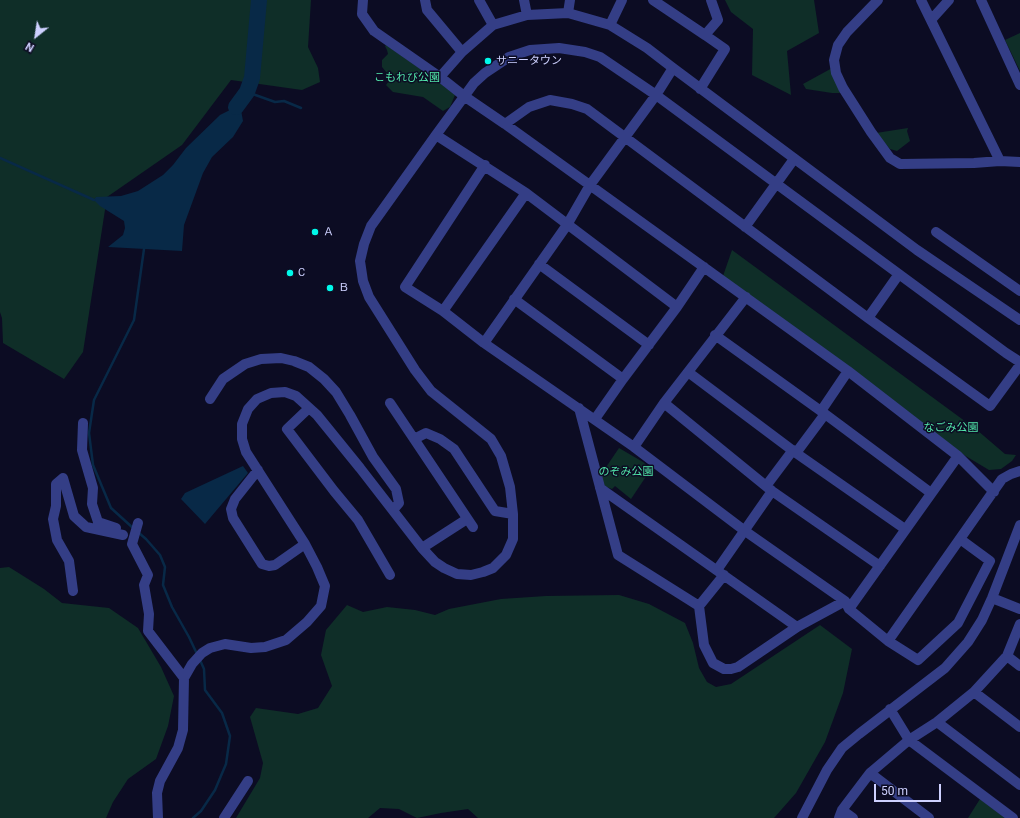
<!DOCTYPE html>
<html>
<head>
<meta charset="utf-8">
<style>
	body { margin:0 }
	#map { position:relative; width:1020px; height:818px; overflow:hidden; background:#0c0c23; font-family:Roboto,sans-serif }
	canvas { display:block }
	.north { position:absolute; left:16px; top:16px; width:40px; height:40px; -webkit-text-stroke:3px #0c0c23; paint-order:stroke; rotate:210deg; font-size:11px; font-weight:700; line-height:16px; text-align:center; color:#ced1ff }
	.north::after { content:''; display:block; margin:auto; width:14px; height:18px; background:#ced1ff; clip-path:polygon(50% 0,100% 100%,50% 72%,0 100%) }
	.scale { position:absolute; left:874px; top:784px; width:67px; height:18px; box-sizing:border-box; border:2px solid #ced1ff; border-top:0; padding-left:5px; font-size:12px; line-height:14px; white-space:nowrap; color:#ced1ff; -webkit-text-stroke:3px #0c0c23; paint-order:stroke }
</style>
</head>
<body>
<div id="map">
<canvas width="1020" height="818"></canvas>
<div class="north">N</div>
<div class="scale">50 m</div>
</div>
<script>
const context = document.querySelector('canvas').getContext('2d');
context.lineJoin = 'round';
function paint(path, color) {
  context.fillStyle = color;
  context.fill(path, 'evenodd');
}
function poly(rows) {
  const path = new Path2D();
  for (const r of rows) {
    path.moveTo(r[0], r[1]);
    for (let i = 2; i < r.length; i += 2) path.lineTo(r[i], r[i + 1]);
  }
  return path;
}
function strokePath(path, color, width, dash) {
  context.strokeStyle = color;
  context.lineWidth = width;
  context.lineCap = dash ? 'butt' : 'round';
  context.setLineDash(dash || []);
  context.stroke(path);
}
function label(font, color, halo, rows, align = 'center') {
  context.font = font + ' Roboto,"Noto Sans JP",sans-serif';
  context.lineWidth = 3;
  context.setLineDash([]);
  context.textBaseline = 'middle';
  context.strokeStyle = halo;
  context.fillStyle = color;
  for (const [text, x, y, turn = 0] of rows) {
    context.save();
    context.translate(x, y);
    context.rotate((+turn || 0) * Math.PI / 180);
    context.textAlign = isNaN(turn) ? turn : align;
    if (halo) context.strokeText(text, 0, 0);
    context.fillText(text, 0, 0);
    context.restore();
  }
}
const green = poly([
	[0,0,311,0,308,47,318,68,320,82,302,90,231,80,182,145,107,197,83,352,64,379,3,343,2,318,0,312],
	[725,0,814,0,819,33,787,51,791,95,752,75,753,29,731,12],
	[1020,33,1020,71,1005,40],
	[386,45,432,77,455,95,450,107,443,111,423,97,393,92,386,85,391,78,382,67,382,60,388,54,387,50,385,46],
	[834,67,840,93,832,93,806,89,803,84],
	[908,128,907,131,910,141,897,151,890,149,876,133],
	[732,250,977,430,1005,454,1016,455,1012,461,1001,469,989,470,964,455,723,276],
	[619,448,643,462,651,469,631,499,615,486,612,489,604,486,600,476],
	[9,567,44,589,62,603,109,608,138,628,161,667,174,696,168,726,156,759,128,779,113,802,106,818,0,818,0,568],
	[619,595,649,604,685,623,693,643,699,668,707,682,716,687,731,684,820,625,852,649,843,693,825,742,796,793,774,818,478,818,468,809,441,813,417,818,399,809,380,808,368,818,236,818,260,778,263,763,250,717,256,708,298,714,318,708,332,686,321,655,326,630,347,605,363,612,387,607,415,610,435,615,449,609,501,599,546,596],
	[980,799,1005,818,968,818]
]);
const water = poly([
	[236,107,241,110,243,121,233,137,212,157,203,173,184,225,182,251,108,247,123,235,125,228,124,221,100,206,94,200,96,197,121,196,138,191,163,175,173,165,186,148,220,115],
	[243,466,248,473,205,524,181,499,185,493]
]);
const stream = poly([
	[247,92,275,102,284,101,301,108],
	[0,158,94,200],
	[133,528,111,508,93,465,89,433,94,400,134,320,144,249],
	[139,533,146,539,160,555,165,567,163,585,172,607,189,637,197,654],
	[193,818,201,811,215,790,226,764,230,736,222,713,205,690,204,669,200,660]
]);
const river = poly([
	[236,107,247,92,252,78,259,0]
]);
const minor = poly([
	[363,0,362,14,374,31,440,77,464,96,505,124,848,371,958,456,994,492],
	[425,0,427,10,462,52,493,25,527,15,568,13,610,25,647,48,673,68,917,250,1020,320],
	[479,0,493,25],
	[524,0,527,15],
	[653,0,705,35],
	[878,0,847,32,838,45,834,60,836,73,843,88,871,132,890,158,900,164,974,163,1000,161,1020,162],
	[921,0,1000,161],
	[981,0,1020,85],
	[568,13,570,0],
	[931,20,949,0],
	[610,25,622,0],
	[440,77,462,52],
	[700,89,725,49,705,35,718,20,711,0],
	[505,124,529,107,550,100,572,104,587,109,868,318,990,406,1020,365],
	[436,135,526,193,677,307],
	[485,165,405,287,443,311,484,343,634,447,745,531,845,601,849,609,888,641,1002,479,1011,474,1020,471],
	[745,227,794,159],
	[936,232,1020,291],
	[539,264,649,345],
	[514,299,623,379],
	[443,311,526,193],
	[868,318,899,274],
	[715,335,825,414,931,493],
	[484,343,567,225,590,185,656,95,673,68],
	[688,372,796,453,905,529],
	[210,399,223,379,245,364,261,359,281,358,294,361,309,367,324,379,336,392,350,415,373,457,396,489,399,503,393,510],
	[390,403,473,527],
	[664,403,772,491,880,566],
	[309,408,287,429,334,491,358,520,390,575],
	[579,408,618,555,699,606],
	[821,411,848,371],
	[595,419,623,379,677,307,704,267],
	[83,423,82,450,93,488,92,504,98,522,116,528],
	[414,439,426,433,440,439,454,449,491,505,495,511,513,514],
	[634,447,664,403,746,297],
	[796,453,825,414],
	[258,470,235,499,231,509,233,518,262,564,269,566,275,565,305,544],
	[766,486,793,450],
	[600,488,797,627],
	[138,523,132,544,148,575,144,585,149,614,148,631,184,678],
	[422,548,467,519],
	[717,570,772,491],
	[724,575,699,606,704,645,713,663,724,669,731,669,738,667,797,627,845,601],
	[73,591,69,561,57,540,53,519,56,506,56,484,63,478,74,516,86,527,123,535],
	[992,598,1020,609],
	[849,609,958,456],
	[888,641,918,660,958,623,990,561,960,539],
	[1007,656,1020,666],
	[974,692,1020,727],
	[890,709,909,740,1013,818],
	[937,722,1020,785],
	[870,773,929,818],
	[842,810,853,818],
	[158,818,157,793,160,781,178,748,183,730,184,678,192,664,202,653,210,648,225,644,251,648,265,647,286,640,307,622,321,606,325,586,317,567,305,544,246,452,242,439,242,424,248,409,257,399,271,393,285,392,296,396,317,415,360,468,422,548,435,562,444,568,457,574,471,575,483,572,493,568,506,555,513,539,513,514,510,487,501,456,491,439,431,391,415,370,369,297,363,281,360,261,364,244,371,226,436,135,474,83,485,73,509,57,530,50,559,48,585,52,600,57,656,95,1006,353,1020,362],
	[224,818,248,781],
	[802,818,827,770,842,748,859,734,945,668,968,642,982,620,992,598,1020,525],
	[839,818,842,810,870,773,909,740,937,722,974,692,1007,656,1020,624]
]);
const markers = [
	[488,61,4,"#00f9ea"],
	[315,232,4,"#00f9ea"],
	[290,273,4,"#00f9ea"],
	[330,288,4,"#00f9ea"]
];
const poiNames = [
	["サニータウン",496,61],
	["Ａ",323,232],
	["C",298,273],
	["Ｂ",338,288]
];
const parkNames = [
	["こもれび公園",407,78],
	["なごみ公園",951,428],
	["のぞみ公園",626,472]
];
paint(green, '#0f2e28');
paint(water, '#082947');
strokePath(stream, '#082947', 2.5);
strokePath(river, '#082947', 16);
strokePath(minor, '#343e86', 10);
for (const [x, y, r, color] of markers) {
  const dot = new Path2D();
  dot.arc(x, y, r, 0, 2 * Math.PI);
  context.fillStyle = color;
  context.fill(dot);
  strokePath(dot, '#0c0c23', 1.5);
}
label('11px', '#ced1ff', '#0c0c23', poiNames, 'left');
label('11px', '#52e7aa', '#0c0c23', parkNames);
</script>
</body>
</html>
